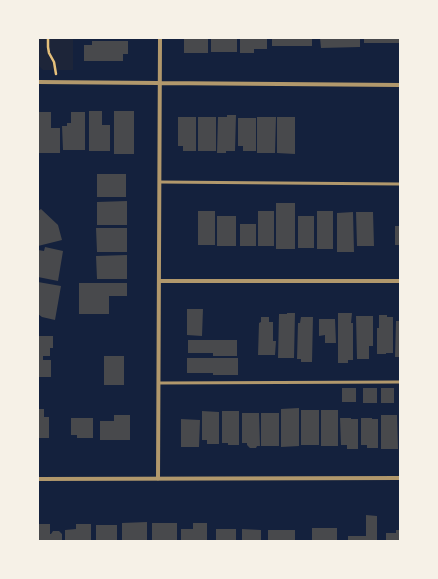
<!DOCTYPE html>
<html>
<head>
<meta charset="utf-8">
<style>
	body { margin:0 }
	#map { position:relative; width:438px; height:579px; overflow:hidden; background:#14213d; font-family:"Archivo Narrow",sans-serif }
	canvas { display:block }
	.frame { position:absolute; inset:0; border:39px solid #f6f1e7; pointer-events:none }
</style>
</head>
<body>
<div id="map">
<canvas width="438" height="579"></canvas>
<div class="frame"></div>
</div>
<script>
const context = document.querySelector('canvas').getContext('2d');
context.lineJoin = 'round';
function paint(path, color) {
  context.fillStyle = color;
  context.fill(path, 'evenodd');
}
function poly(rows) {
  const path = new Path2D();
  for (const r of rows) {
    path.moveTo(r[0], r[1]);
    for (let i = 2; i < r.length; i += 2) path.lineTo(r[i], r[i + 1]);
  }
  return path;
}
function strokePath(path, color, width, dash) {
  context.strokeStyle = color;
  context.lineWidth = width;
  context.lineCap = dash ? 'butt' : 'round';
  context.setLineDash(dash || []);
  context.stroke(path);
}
const green = poly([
	[38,38,73,38,73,70,43,70,38,65]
]);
const building = poly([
	[184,38,208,38,208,53,184,53],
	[211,38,237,38,237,52,211,52],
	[240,38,267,38,267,49,254,49,254,53,240,53],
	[272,38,312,38,312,46,272,46],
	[320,38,360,38,360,47,321,48],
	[364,38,400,38,400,43,364,43],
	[92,41,128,41,128,54,123,54,123,61,84,61,84,45,92,45],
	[89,111,102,111,102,125,110,125,110,151,89,151],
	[114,111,134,111,134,154,114,154],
	[38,112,51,112,51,128,60,128,60,153,38,153],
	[71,112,85,112,85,150,63,150,62,126,67,126,67,123,71,123],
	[227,115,236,115,235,151,226,151,226,153,217,153,218,117,227,117],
	[178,117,196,117,196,151,183,151,183,146,178,146],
	[198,117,216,117,216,151,198,151],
	[257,117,276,117,275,153,257,153],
	[277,117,295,117,295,154,277,153],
	[238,118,256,118,256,151,243,151,243,146,238,146],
	[97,174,126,174,126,197,97,197],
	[127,201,127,225,97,225,97,202],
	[276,203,295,203,295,249,276,249],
	[41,209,58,225,62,240,38,246,38,211],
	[198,211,215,211,215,245,198,245],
	[258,211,274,211,274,246,258,246],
	[317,211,333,211,333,249,317,249],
	[353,212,354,252,337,252,337,213],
	[356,212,373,212,374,246,357,246],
	[217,216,236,216,236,246,217,246],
	[298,216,314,216,314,248,298,248],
	[240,224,256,224,256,246,240,246],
	[395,226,400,226,400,245,395,245],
	[96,228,127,228,127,252,97,252],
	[45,247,63,251,58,281,38,277,38,250,44,251],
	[127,255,127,279,97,279,96,256],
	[38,282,61,286,55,320,42,317,38,314],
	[79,283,127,283,127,296,109,296,109,314,79,314],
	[187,309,203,309,202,336,187,335],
	[287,313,295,313,294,358,278,358,279,314,287,314],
	[338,313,352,313,351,323,353,323,353,360,348,360,348,363,338,363],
	[379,315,387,315,387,317,393,317,393,353,386,353,386,354,377,354,377,328,379,328],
	[356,316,373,316,373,346,369,346,369,359,357,359],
	[261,317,269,317,269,322,273,322,273,341,276,341,275,355,258,355,259,323,261,322],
	[301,317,313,317,312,362,301,362,301,359,297,359,298,323,300,323],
	[319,319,335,319,336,343,325,343,325,335,319,336],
	[396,321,400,321,400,357,395,357],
	[38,336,53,336,53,348,50,348,50,356,43,356,43,360,51,360,51,377,38,377],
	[188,340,237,340,237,356,213,356,213,353,188,353],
	[104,356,124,356,124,385,104,385],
	[187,358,238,358,238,375,213,375,213,373,187,373],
	[342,388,356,388,356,402,342,402],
	[363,388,377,388,377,403,363,403],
	[381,388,394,388,394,403,381,403],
	[299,408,299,446,281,447,281,409],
	[38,409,44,409,44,417,49,417,49,438,38,438],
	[301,410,319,410,319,445,301,445],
	[321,410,338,410,338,446,321,446],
	[202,411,219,412,219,444,207,444,207,440,202,440],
	[222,411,239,411,239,445,228,445,228,443,222,443],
	[242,413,259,413,260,446,257,446,256,448,250,448,247,445,247,443,242,443],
	[261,413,279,413,279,446,261,446],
	[114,415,130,415,130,440,100,440,100,421,114,421],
	[381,415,397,415,398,449,381,449],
	[71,418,93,418,93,438,77,438,77,435,71,435],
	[340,418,351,418,351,419,358,419,358,449,347,449,347,445,341,445],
	[361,418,372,418,372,419,378,419,378,448,367,448,367,445,361,445],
	[181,419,200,420,199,447,181,447],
	[366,515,377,516,377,541,348,541,348,536,366,536],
	[147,522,147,541,122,541,122,523],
	[152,523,177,523,177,541,152,541],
	[193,523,207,523,207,541,181,541,181,529,193,529],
	[38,524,50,524,50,534,51,534,53,531,59,531,62,534,62,541,38,541],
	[76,524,91,524,91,541,65,541,65,530,76,529],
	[96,525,117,525,117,541,96,541],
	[312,528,337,528,337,541,312,541],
	[216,529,236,529,236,541,216,541],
	[242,529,261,530,261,541,242,541],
	[268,530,295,530,295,541,268,541],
	[396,530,400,530,400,541,386,541,386,533,396,533]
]);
const path = poly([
	[48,38,48,47,49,53,54,62,56,74]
]);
const service = poly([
	[160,182,400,184],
	[159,383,400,382]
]);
const minor = poly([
	[38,82,400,85],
	[159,281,400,281],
	[38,479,400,478],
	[158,479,160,38]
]);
paint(green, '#1d2539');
paint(building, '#48494c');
strokePath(path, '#e5c07b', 2.5);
strokePath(service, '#b1986c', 3);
strokePath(minor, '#b1986c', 4);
</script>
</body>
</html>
